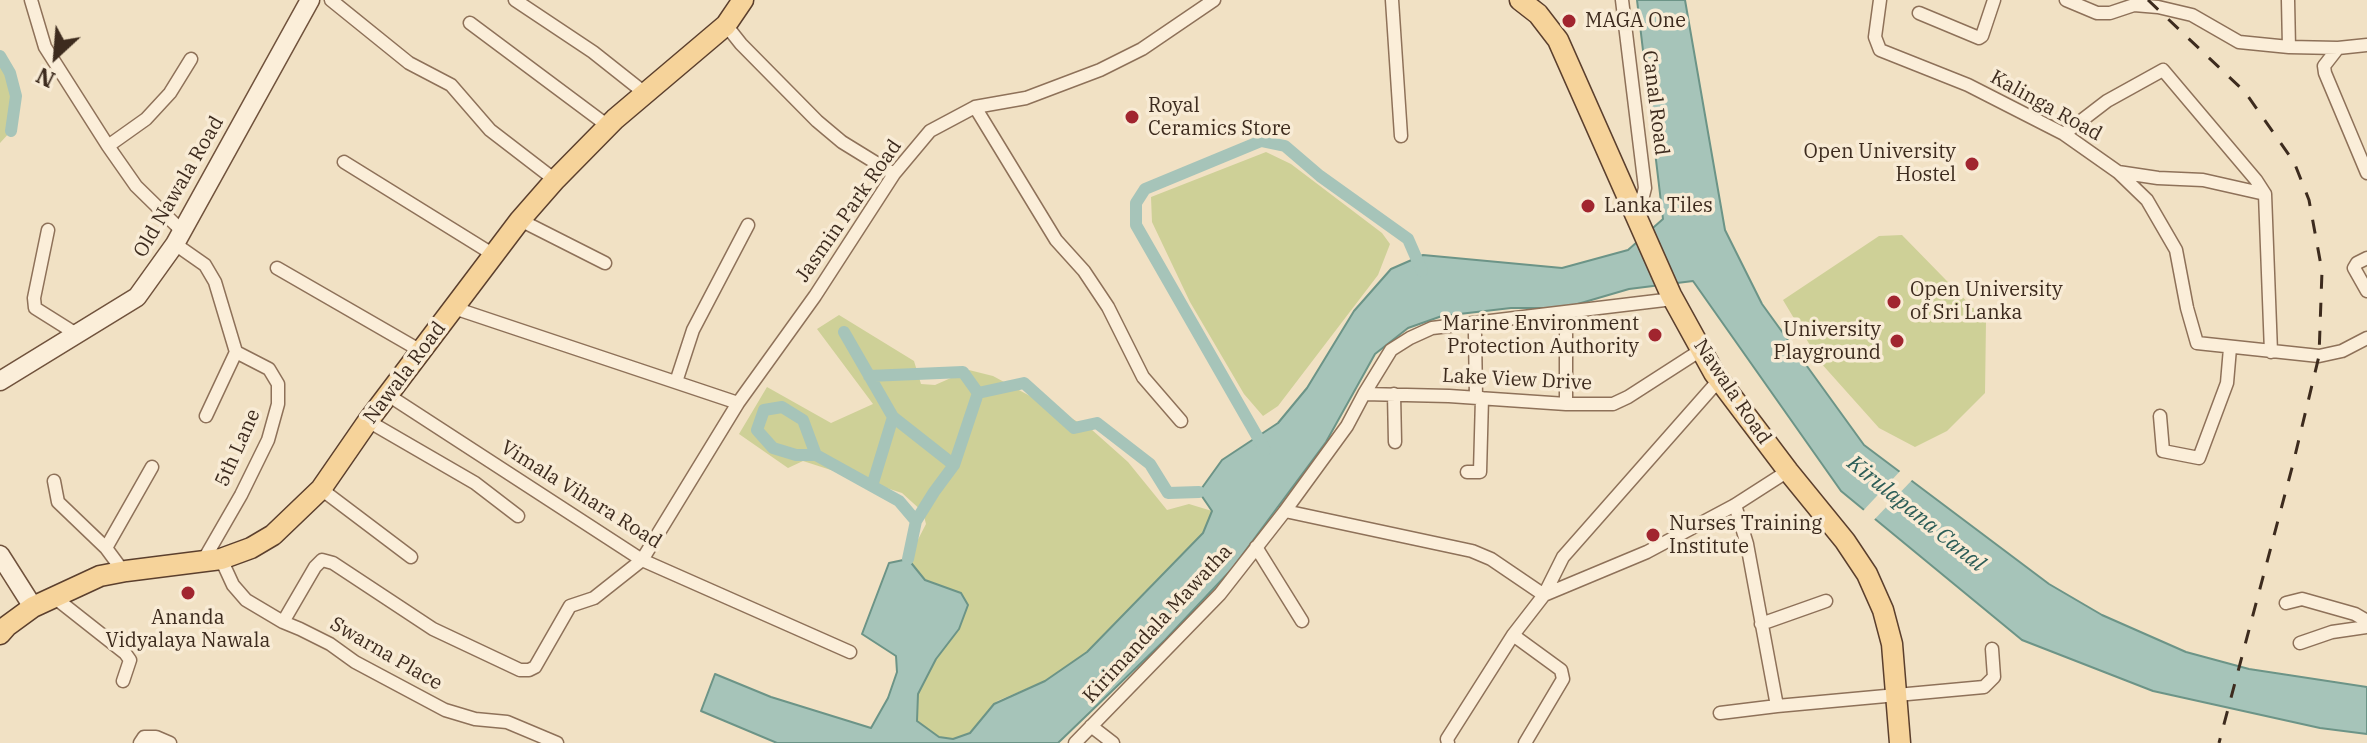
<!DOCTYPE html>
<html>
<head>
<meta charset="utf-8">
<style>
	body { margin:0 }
	#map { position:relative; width:2367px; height:743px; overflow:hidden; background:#f1e1c4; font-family:"IBM Plex Serif",serif }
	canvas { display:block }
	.north { position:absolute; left:16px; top:16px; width:80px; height:80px; -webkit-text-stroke:6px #f8ebd5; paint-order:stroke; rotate:206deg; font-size:22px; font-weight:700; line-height:32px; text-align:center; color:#3d2b1e }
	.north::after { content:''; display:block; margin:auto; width:28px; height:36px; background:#3d2b1e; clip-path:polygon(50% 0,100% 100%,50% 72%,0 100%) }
</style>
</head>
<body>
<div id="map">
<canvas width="2367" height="743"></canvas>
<div class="north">N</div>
</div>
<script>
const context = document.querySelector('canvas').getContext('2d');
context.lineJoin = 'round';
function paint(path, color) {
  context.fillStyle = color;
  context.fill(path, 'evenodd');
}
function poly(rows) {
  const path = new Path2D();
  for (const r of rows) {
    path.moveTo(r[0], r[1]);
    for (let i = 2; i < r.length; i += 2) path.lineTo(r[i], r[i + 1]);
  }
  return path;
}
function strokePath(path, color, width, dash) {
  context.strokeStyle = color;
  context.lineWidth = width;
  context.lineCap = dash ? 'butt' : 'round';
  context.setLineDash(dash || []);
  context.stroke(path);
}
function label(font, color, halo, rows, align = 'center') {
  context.font = font + ' "IBM Plex Serif",serif';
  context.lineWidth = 7;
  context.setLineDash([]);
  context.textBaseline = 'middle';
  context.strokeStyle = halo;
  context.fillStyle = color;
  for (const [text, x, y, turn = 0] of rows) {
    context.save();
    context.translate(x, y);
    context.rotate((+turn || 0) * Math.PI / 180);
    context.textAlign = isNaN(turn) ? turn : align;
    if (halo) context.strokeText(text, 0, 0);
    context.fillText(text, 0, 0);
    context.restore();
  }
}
const green = poly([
	[0,56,10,73,16,96,11,131,0,143],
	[1266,152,1291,164,1382,233,1390,244,1378,275,1278,406,1263,416,1244,394,1190,302,1152,222,1151,197],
	[1902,235,1986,321,1985,393,1947,431,1915,447,1879,428,1820,362,1783,300,1879,236],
	[839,315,914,361,921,384,935,385,969,370,993,376,1091,429,1128,462,1167,510,1189,504,1212,511,1203,533,1087,652,1045,681,997,701,970,733,953,739,939,737,917,721,918,694,936,659,959,629,961,593,925,580,908,559,926,524,923,512,902,493,803,461,788,468,739,434,767,387,831,423,873,404,817,329]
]);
const water = poly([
	[1637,0,1685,0,1725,230,1762,304,1864,445,2049,584,2102,615,2186,652,2249,669,2367,687,2367,734,2320,728,2153,691,2022,640,1841,491,1693,281,1629,289,1564,308,1511,308,1442,316,1408,328,1375,354,1326,442,1231,570,1165,640,1058,743,777,743,701,711,715,674,771,697,871,728,888,698,897,672,896,656,862,634,889,563,908,559,925,580,961,593,968,605,959,629,936,659,918,694,917,721,939,737,953,739,970,733,994,704,1045,681,1087,652,1203,533,1212,511,1199,492,1222,460,1278,423,1307,388,1354,311,1391,269,1423,255,1562,268,1628,250,1663,219,1637,0]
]);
const pier = poly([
	[1902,469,1914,478,1872,522,1861,513]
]);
const canal = poly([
	[0,56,10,73,16,96,11,131],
	[844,332,893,417,954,465],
	[869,376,963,372,978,393],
	[1265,450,1136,225,1136,203,1145,189,1261,141,1285,146,1320,176,1408,239,1422,271],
	[816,455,803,420,782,407,764,410,757,430,773,448,796,455,816,455,899,501,916,521,908,559],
	[872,486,893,417],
	[916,521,934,492,954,465,978,393,1024,383,1074,428,1097,423,1150,464,1168,493,1199,492]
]);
const street = poly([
	[31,0,45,47,108,146,136,186,182,231],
	[331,0,409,63,451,85,490,130,555,180],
	[515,0,593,52,646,94],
	[1392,0,1401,136],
	[1622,0,1645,188,1643,196,1633,208],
	[1880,0,1875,37,1880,50,1968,85,2064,134,2118,172,2147,200,2176,250,2187,308,2197,343,2319,356,2342,351,2367,338],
	[2066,0,2097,13,2110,13,2134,5,2158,7,2192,15,2239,42,2289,47,2338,48,2367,45],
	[2288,0,2289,47],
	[1919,13,1979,38,1982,36,1994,0],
	[470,23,608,126],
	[726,25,741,44,817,121,842,142,894,174],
	[2338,48,2324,66,2325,73,2367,173],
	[975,107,1056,240,1084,271,1108,307,1143,377,1181,421],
	[2064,134,2107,101,2163,70,2256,180,2265,194],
	[108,146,146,119,170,93,191,59],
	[344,162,494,255],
	[2118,172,2158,178,2203,180,2265,194,2271,352],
	[520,220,605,263],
	[48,230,34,298,35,308,78,335],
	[175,244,205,265,215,282,236,352,269,369,278,384,278,404,268,440,241,495,203,561],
	[2367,258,2357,263,2354,268,2367,291],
	[277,268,421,351],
	[454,308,738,403],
	[1475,334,1476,398],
	[676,382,693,330,748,225],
	[1364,394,1449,396,1566,404,1613,404,1628,397,1701,350],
	[1394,394,1395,442],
	[388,395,642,560,850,652],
	[1566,404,1566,334],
	[206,416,236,352],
	[2160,416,2163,451,2199,458,2227,383,2230,348],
	[368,421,475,483,518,516],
	[1467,472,1480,472,1482,398],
	[54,481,58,502,106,548],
	[321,489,411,557],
	[1735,505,1747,544,1777,706],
	[1285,511,1347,426,1364,394,1391,350,1410,338,1432,328,1673,299],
	[1256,547,1302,621],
	[221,559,233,585,246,600,283,622,300,629,330,644,355,662,445,710,475,719,507,722,557,743],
	[123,571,106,548,152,467],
	[54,597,125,653,130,660,123,681],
	[2286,603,2302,599,2355,614,2367,621],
	[283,622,315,567,322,560,333,563,433,629,520,670,529,670,535,667,570,606,594,598,642,560,738,403,815,296,894,174,930,131,975,107,1026,98,1100,70,1142,49,1214,0],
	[1761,624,1826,601],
	[1513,635,1561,670,1563,679,1525,743],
	[2300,643,2332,632,2367,627],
	[1720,713,1777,706,1984,687,1994,677,1992,649],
	[1091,726,1113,743],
	[140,743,144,737,156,737,170,743],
	[1075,743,1220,594,1285,511,1472,551,1491,559,1544,595,1647,552,1735,505,1788,471],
	[1448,743,1447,739,1513,635,1544,595,1563,557,1719,380]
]);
const secondary = poly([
	[0,381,137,297,175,244,310,0],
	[0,555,33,607]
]);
const primary = poly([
	[1520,0,1538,14,1558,40,1671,295,1714,373,1788,471,1845,541,1867,574,1883,610,1892,644,1900,743],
	[0,634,7,626,33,607,100,576,126,571,221,559,251,548,273,535,321,489,368,421,520,220,555,180,615,119,726,25,743,0]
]);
const rail = poly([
	[2148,0,2245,92,2294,162,2309,200,2322,271,2319,356,2293,464,2219,743]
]);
const markers = [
	[1569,21,8,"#a1252f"],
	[1132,117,8,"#a1252f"],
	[1972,164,8,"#a1252f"],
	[1588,206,8,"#a1252f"],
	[1894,302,8,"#a1252f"],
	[1655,335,8,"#a1252f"],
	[1897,341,8,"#a1252f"],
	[1653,535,8,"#a1252f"],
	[188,593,8,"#a1252f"]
];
const poiNames = [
	["MAGA One",1585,21],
	["Royal",1148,106],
	["Ceramics Store",1148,129],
	["Open University",1956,152,"right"],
	["Hostel",1956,175,"right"],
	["Lanka Tiles",1604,206],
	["Open University",1910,290],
	["of Sri Lanka",1910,313],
	["Marine Environment",1639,324,"right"],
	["Protection Authority",1639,347,"right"],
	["University",1881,330,"right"],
	["Playground",1881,353,"right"],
	["Nurses Training",1669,524],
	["Institute",1669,547],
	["Ananda",188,618,"center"],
	["Vidyalaya Nawala",188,641,"center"]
];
const streetNames = [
	["Canal Road",1655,103,83],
	["Kalinga Road",2046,106,29],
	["Old Nawala Road",179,187,-60],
	["Jasmin Park Road",849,211,-55],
	["Nawala Road",405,373,-53],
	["Lake View Drive",1517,380,3],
	["Nawala Road",1732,392,56],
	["5th Lane",238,448,-66],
	["Vimala Vihara Road",581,495,32],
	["Kirimandala Mawatha",1158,624,-47],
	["Swarna Place",386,654,30]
];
const waterNames = [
	["Kirulapana Canal",1916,514,39]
];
paint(green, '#ced097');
paint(water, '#a6c4b9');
strokePath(water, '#6c9487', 2);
paint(pier, '#f1e1c4');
strokePath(canal, '#a6c4b9', 12);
strokePath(street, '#8e7159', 15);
strokePath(secondary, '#70523c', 21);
strokePath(primary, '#5b3f2d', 23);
strokePath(street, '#fbeed9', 12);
strokePath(secondary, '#fbeed9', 18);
strokePath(primary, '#f6d39a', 20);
strokePath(rail, '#3d2b1e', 3, [14, 14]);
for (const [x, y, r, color] of markers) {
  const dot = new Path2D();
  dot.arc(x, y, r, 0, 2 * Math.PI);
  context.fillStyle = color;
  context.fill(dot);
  strokePath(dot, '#f8ebd5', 3);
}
label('20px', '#3d2b1e', '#f8ebd5', poiNames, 'left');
label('20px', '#3d2b1e', '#f8ebd5', streetNames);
label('italic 22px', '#2c5d57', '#f8ebd5', waterNames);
</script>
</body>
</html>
